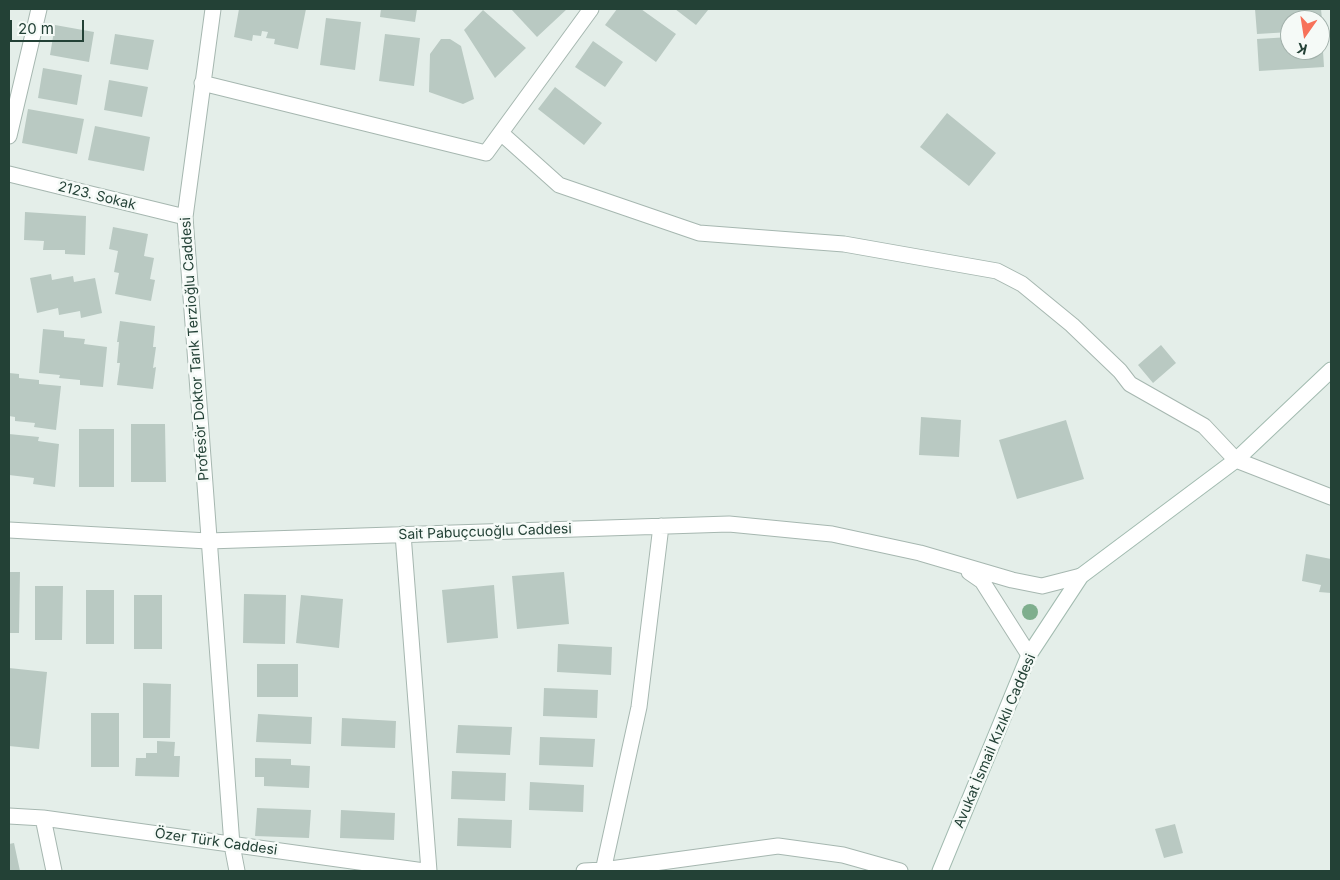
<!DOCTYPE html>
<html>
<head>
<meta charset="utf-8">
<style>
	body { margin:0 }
	#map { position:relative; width:1340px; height:880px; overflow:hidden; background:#e4eee9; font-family:Inter,sans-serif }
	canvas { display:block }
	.frame { position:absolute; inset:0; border:10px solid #234136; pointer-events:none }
	.north { position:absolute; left:1280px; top:10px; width:50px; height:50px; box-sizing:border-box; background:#f5faf7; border:1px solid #a1b0aa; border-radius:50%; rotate:193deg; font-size:14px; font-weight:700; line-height:20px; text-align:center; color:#234136 }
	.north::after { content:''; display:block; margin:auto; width:18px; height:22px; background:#f77159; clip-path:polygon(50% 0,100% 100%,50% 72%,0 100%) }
	.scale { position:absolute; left:10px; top:20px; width:74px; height:22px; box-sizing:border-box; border:2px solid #234136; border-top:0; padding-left:6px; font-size:15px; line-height:18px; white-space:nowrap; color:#234136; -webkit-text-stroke:4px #f5faf7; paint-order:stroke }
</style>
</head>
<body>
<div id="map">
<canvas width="1340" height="880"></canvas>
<div class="frame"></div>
<div class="north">K</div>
<div class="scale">20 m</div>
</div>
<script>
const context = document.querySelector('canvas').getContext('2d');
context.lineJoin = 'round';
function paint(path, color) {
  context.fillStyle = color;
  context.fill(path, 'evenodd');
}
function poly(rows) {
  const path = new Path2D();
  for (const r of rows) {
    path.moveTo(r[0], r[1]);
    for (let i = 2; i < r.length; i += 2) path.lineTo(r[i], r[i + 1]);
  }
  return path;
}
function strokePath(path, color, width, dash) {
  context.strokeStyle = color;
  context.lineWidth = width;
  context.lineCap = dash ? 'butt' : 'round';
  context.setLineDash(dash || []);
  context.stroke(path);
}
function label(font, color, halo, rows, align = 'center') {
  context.font = font + ' Inter,sans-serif';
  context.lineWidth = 5;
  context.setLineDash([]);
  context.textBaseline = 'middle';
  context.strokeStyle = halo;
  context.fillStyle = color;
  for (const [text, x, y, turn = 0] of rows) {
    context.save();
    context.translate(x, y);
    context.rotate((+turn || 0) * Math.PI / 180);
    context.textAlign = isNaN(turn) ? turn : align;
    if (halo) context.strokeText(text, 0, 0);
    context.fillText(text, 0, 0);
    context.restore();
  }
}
const building = poly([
	[239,9,306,9,298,49,274,44,275,39,266,38,268,32,262,31,261,36,253,35,252,41,234,37],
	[381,9,417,9,415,22,380,17],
	[511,9,567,9,537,37],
	[617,9,641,9,676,34,656,62,605,25],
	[675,9,706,9,708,10,696,25],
	[1255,9,1321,9,1323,30,1320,30,1320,20,1290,20,1290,32,1257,34],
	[483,10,526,48,495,78,464,30],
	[326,18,361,22,355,70,320,65],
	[55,25,94,32,89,62,50,55],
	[115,34,154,40,148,70,110,64],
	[385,34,420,38,414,86,379,81],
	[1320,35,1322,35,1324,67,1259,71,1257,39,1290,37,1290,50,1320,50],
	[441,39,450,39,461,46,474,99,463,104,429,92,430,54],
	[593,41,623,62,605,87,575,67],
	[43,68,82,75,77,105,38,98],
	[109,80,148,87,142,117,104,110],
	[555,87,602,123,584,145,538,109],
	[28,109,84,119,77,154,22,143],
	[947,113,996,153,969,186,920,147],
	[95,126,150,137,144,171,88,160],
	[25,212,86,216,85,255,65,254,65,250,43,250,44,241,24,240],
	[113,227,148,234,144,256,154,258,150,279,155,280,151,301,115,294,119,273,114,272,118,251,109,249],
	[51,274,52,280,73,276,74,282,95,278,102,313,81,318,80,311,59,315,58,308,37,313,30,278],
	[120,321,155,326,153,347,156,347,153,368,156,367,153,389,117,385,120,363,117,363,119,342,117,342],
	[43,329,64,331,64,337,85,339,84,344,107,347,103,387,80,385,80,380,59,378,60,375,39,373],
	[1161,345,1176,363,1153,383,1138,365],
	[9,373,19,374,19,378,39,380,39,384,61,386,56,430,34,427,35,423,15,421,15,417,9,416],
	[921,417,961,420,959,457,919,455],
	[1066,420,1084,479,1017,499,999,440],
	[131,424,165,424,166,482,131,482],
	[79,429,114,429,114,487,79,487],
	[9,434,39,437,38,441,59,444,55,487,33,484,34,478,9,475],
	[1306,554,1331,559,1331,593,1319,592,1321,585,1302,581],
	[9,572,20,572,19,633,9,633],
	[564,572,569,624,517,629,512,576],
	[494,585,498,638,447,643,442,590],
	[35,586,63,586,62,640,35,640],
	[86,590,114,590,114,644,86,644],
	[244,594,286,595,285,644,243,643],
	[134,595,162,595,162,649,134,649],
	[301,595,343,599,339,648,296,643],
	[558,644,612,647,611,675,557,672],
	[257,664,298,664,298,697,257,697],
	[9,668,47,672,39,749,9,746],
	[143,683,171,684,170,738,143,738],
	[544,688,598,690,597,718,543,716],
	[91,713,119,713,119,767,91,767],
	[258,714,312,717,311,744,256,742],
	[342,718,396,721,395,748,341,746],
	[458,725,512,727,510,755,456,753],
	[540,737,595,739,593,767,539,765],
	[157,741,175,742,174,756,180,756,179,777,135,776,136,758,146,758,146,753,157,753],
	[255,758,291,759,291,765,310,766,309,788,264,786,264,777,255,777],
	[452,771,506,773,505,801,451,799],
	[530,782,584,785,583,812,529,810],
	[257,808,311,810,309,838,255,836],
	[341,810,395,813,394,840,340,838],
	[458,818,512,820,511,848,457,846],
	[1175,824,1183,853,1164,858,1155,829],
	[14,843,20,871,9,871,9,844]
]);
const street = poly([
	[213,9,185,217,232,845,237,871],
	[202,83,486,153,591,9],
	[501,133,559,185,699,233,844,244,997,271,1022,284,1072,325,1120,371,1130,384,1204,426,1236,460,1331,497],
	[9,136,39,9],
	[9,174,185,217],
	[9,530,208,541,729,524,832,534,920,553,1012,580,1042,586,1081,576],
	[403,534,429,871],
	[969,572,982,581,1029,655],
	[9,816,43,818,424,871],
	[43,818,54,871],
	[584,871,603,870,778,846,843,855,900,871],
	[603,871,639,707,661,526]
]);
const secondary = poly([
	[940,871,1029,655,1081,576,1236,460,1331,370]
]);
const trees = [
	[1030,612]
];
const streetNames = [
	["2123. Sokak",97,196,14],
	["Profesör Doktor Tarık Terzioğlu Caddesi",195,349,-94],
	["Sait Pabuçcuoğlu Caddesi",485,532,-2],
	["Avukat İsmail Kızıklı Caddesi",995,741,-67],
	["Özer Türk Caddesi",216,842,8]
];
paint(building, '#b9c9c2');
strokePath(street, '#a6b7b0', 17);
strokePath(secondary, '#a2bbb0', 17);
strokePath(street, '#fff', 15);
strokePath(secondary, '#fff', 15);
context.fillStyle = '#7eae8d';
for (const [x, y] of trees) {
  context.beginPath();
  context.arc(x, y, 8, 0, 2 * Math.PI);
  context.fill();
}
label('14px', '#234136', '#f5faf7', streetNames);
</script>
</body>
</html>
